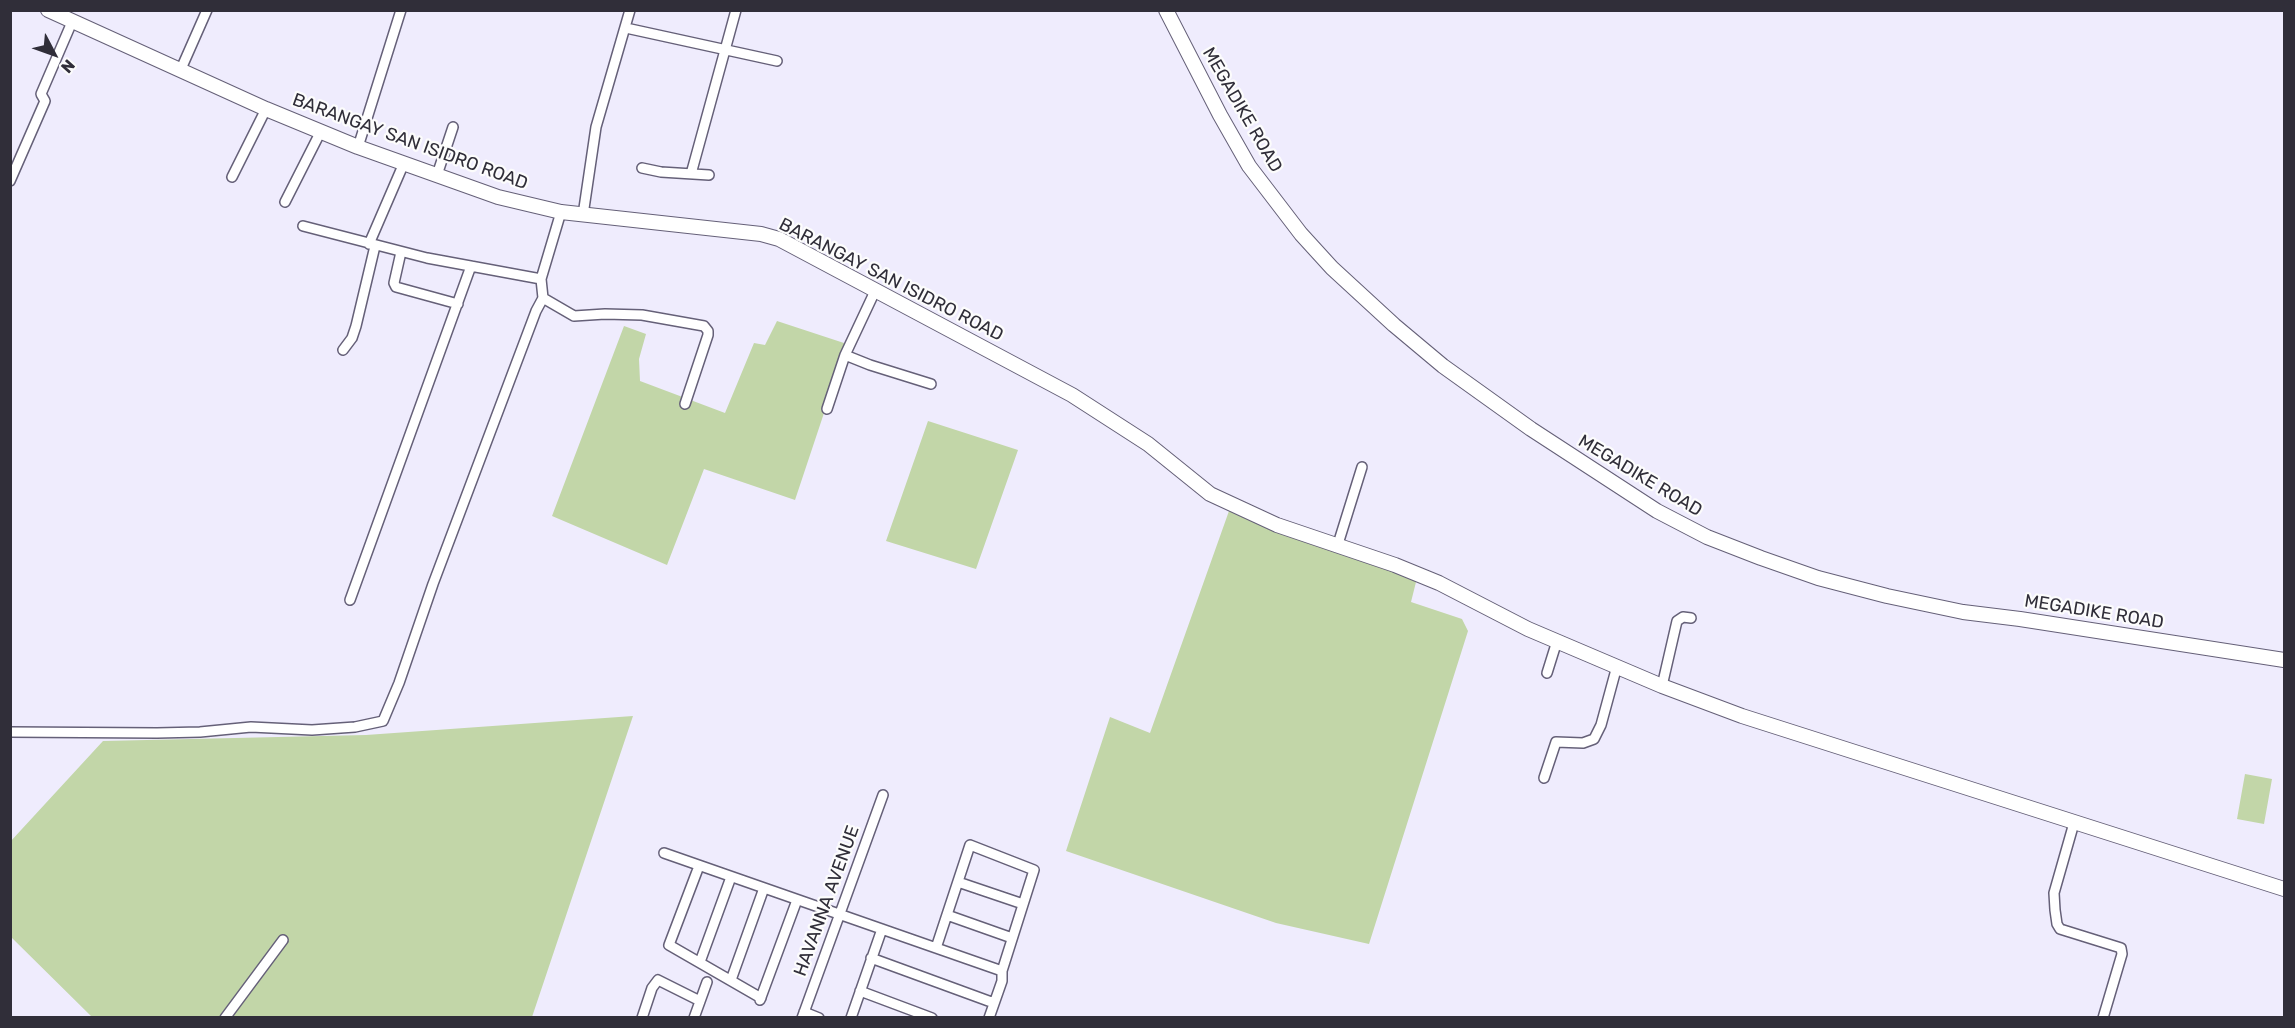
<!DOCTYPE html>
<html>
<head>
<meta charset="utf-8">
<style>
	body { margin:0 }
	#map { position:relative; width:2295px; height:1028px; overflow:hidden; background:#efecfd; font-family:Rubik,sans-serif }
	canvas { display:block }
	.frame { position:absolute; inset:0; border:12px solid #302e39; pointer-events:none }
	.north { position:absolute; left:24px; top:24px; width:60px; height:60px; -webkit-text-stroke:4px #fcfcfc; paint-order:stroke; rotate:131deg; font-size:16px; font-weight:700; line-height:24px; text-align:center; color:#302e39 }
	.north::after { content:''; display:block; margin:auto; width:21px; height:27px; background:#302e39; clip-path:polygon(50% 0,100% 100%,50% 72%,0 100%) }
</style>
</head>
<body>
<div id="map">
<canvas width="2295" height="1028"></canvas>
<div class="frame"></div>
<div class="north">N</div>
</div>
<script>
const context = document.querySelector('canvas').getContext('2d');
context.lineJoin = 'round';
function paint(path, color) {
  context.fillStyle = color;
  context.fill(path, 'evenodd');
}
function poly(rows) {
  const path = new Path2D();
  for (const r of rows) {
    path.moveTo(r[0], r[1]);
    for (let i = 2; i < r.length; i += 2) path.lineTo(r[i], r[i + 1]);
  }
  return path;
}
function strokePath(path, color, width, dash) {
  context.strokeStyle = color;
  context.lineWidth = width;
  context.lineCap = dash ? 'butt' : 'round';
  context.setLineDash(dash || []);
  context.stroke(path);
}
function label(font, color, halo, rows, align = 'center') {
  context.font = font + ' Rubik,sans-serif';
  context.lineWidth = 4.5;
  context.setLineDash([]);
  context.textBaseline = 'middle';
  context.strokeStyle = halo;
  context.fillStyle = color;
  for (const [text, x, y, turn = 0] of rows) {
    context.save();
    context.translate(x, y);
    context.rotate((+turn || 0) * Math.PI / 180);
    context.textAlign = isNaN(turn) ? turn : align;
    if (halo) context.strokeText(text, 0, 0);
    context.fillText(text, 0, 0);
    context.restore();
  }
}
const green = poly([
	[777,321,847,344,795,500,704,469,667,565,552,516,624,326,646,334,639,359,640,381,725,413,754,343,765,345],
	[928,421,1018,450,976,569,886,541],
	[1229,511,1417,578,1411,602,1462,619,1468,631,1369,944,1276,923,1066,851,1110,717,1150,733],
	[633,716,532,1017,92,1017,11,937,10,842,103,741,366,735],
	[2245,774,2272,779,2264,824,2237,819]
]);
const street = poly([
	[626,28,777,61],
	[181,69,207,10],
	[358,147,401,10],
	[642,168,661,172,709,175],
	[691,174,736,10],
	[437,175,453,127],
	[232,177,266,109],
	[10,181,45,101,41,94,72,22],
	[285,202,321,131],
	[583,215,596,127,630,10],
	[303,226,427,258,541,279],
	[369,244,404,163],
	[401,252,394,283,396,287,458,304],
	[543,298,574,316,605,314,642,315,704,326,708,331,708,335,685,404],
	[343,350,352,338,356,326,375,246],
	[845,355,870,365,931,384],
	[827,409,845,355,876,289],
	[1338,544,1362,467],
	[350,600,471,266],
	[1547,673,1557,641],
	[1662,686,1677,621,1683,617,1691,618],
	[10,732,157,733,200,732,251,727,312,730,355,727,383,721,399,683,433,584,536,311,543,298,541,279,561,212],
	[1544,778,1556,742,1583,743,1594,739,1601,725,1617,666],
	[2074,823,2054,893,2055,910,2057,924,2060,929,2121,948,2122,954,2103,1018],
	[664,853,1002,971],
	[699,866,669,945,761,998],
	[958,882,1023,904],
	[947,915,1012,938],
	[936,948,970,845,1034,870,1002,971,1002,981,989,1018],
	[871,958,994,1003],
	[700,962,731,877],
	[731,980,764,888],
	[860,991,932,1018],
	[760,1000,797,900],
	[804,1012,819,1018],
	[225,1018,283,940],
	[642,1018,652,988,658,980,700,1001],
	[694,1018,707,982],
	[802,1018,883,795],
	[851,1018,882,929]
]);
const secondary = poly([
	[48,10,266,109,358,147,498,197,561,212,761,234,779,239,1072,395,1148,444,1210,494,1277,525,1395,565,1439,583,1528,629,1662,686,1742,716,2284,889],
	[1166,10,1220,115,1249,166,1301,234,1332,268,1394,325,1443,366,1531,429,1657,511,1707,537,1761,558,1818,578,1887,596,1963,612,2020,619,2284,660]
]);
const streetNames = [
	["MEGADIKE ROAD",1242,110,60],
	["BARANGAY SAN ISIDRO ROAD",410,142,20],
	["BARANGAY SAN ISIDRO ROAD",891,280,27],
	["MEGADIKE ROAD",1640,476,31],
	["MEGADIKE ROAD",2094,612,9],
	["HAVANNA AVENUE",827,901,-70]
];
paint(green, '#c2d6a8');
strokePath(street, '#656078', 12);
strokePath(secondary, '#656078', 16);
strokePath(street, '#fff', 9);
strokePath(secondary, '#fff', 14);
label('18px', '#302e39', '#fcfcfc', streetNames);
</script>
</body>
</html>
